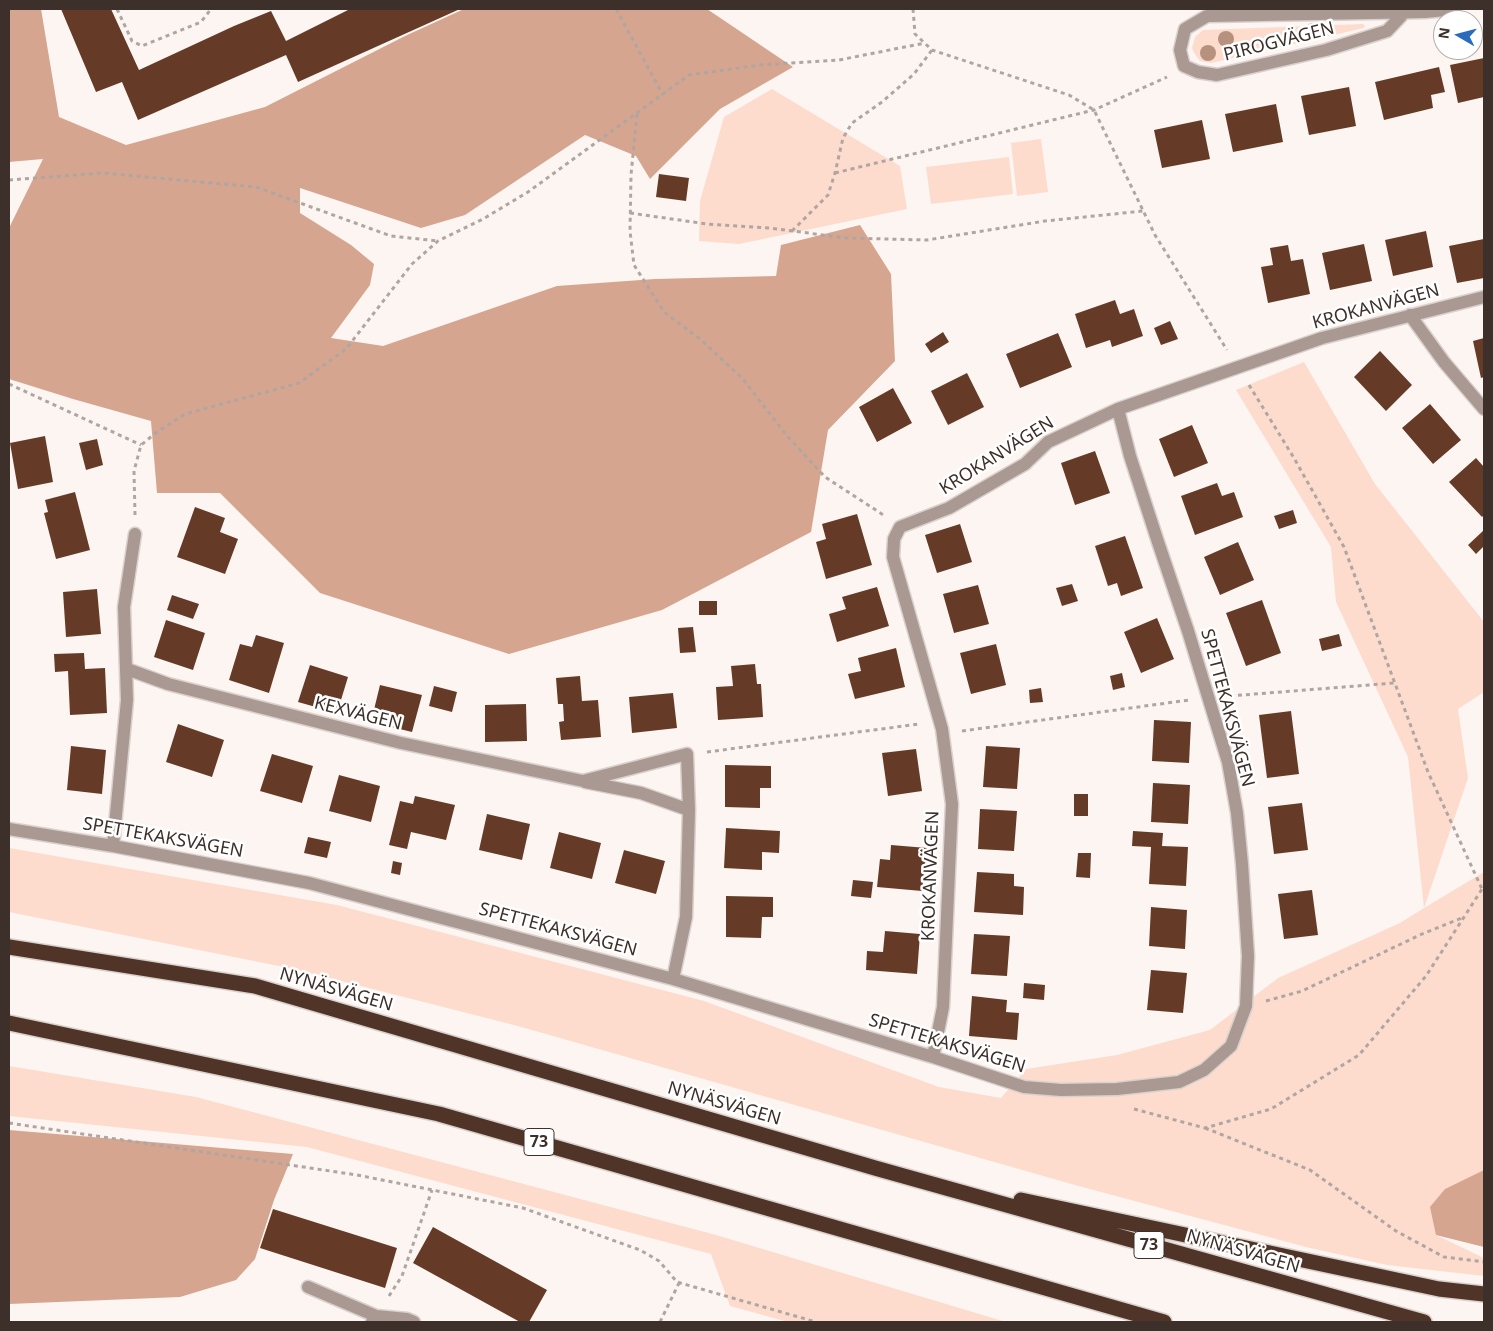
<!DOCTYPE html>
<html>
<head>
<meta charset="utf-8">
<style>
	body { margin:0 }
	#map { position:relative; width:1493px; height:1331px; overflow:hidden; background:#fcf5f1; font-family:"Noto Sans",sans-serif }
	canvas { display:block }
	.frame { position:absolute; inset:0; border:10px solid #3d2f29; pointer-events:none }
	.north { position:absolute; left:1433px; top:10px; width:50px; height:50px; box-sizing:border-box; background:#fff; border:1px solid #b1aca9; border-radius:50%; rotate:278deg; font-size:14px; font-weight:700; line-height:20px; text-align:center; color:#3d2f29 }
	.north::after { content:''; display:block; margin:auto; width:18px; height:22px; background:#296bbd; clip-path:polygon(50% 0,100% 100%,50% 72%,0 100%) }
</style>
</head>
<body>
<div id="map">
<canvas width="1493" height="1331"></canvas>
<div class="frame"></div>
<div class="north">N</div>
</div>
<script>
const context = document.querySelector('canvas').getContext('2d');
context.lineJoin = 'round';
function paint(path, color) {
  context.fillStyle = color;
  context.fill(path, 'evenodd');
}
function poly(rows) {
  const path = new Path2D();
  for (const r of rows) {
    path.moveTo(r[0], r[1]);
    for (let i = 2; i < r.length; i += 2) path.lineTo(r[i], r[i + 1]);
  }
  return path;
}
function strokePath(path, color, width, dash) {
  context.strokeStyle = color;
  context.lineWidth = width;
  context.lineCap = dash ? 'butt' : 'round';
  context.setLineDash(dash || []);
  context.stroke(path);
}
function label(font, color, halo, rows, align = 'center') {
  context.font = font + ' "Noto Sans",sans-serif';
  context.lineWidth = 5;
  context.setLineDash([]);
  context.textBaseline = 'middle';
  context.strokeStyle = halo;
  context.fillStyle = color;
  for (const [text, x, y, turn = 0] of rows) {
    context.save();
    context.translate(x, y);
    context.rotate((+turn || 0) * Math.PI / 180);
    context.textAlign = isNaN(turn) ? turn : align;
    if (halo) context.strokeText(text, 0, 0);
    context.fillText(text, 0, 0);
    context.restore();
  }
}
const green = poly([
	[1363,24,1365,26,1364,28,1211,63,1200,61,1194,53,1192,48,1195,37,1203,30],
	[772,89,900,166,907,209,739,244,699,241,700,201,724,117],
	[1041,139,1048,192,1017,196,1011,143],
	[1009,157,1013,194,931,204,926,167],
	[1304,362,1375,484,1484,622,1484,692,1458,709,1468,778,1424,908,1484,872,1484,1170,1445,1189,1436,1235,1484,1258,1484,1276,1387,1265,1306,1247,1075,1185,518,1026,294,969,9,912,9,848,337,905,704,1001,939,1087,1001,1098,1026,1069,1117,1055,1210,1030,1278,978,1400,923,1424,908,1408,757,1336,602,1331,547,1236,390],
	[9,1066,196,1097,716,1235,1006,1322,788,1322,730,1306,711,1254,307,1147,9,1116]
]);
const forest = poly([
	[9,9,41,9,59,117,126,145,265,107,405,36,464,9,707,9,793,67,720,109,650,179,636,156,585,135,465,215,421,228,300,188,300,213,351,245,374,264,370,285,331,338,383,346,557,286,655,279,776,276,781,245,860,225,891,274,895,361,828,430,811,532,662,610,509,654,320,593,220,493,157,493,151,421,73,399,9,379,9,228,43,159,9,162],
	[9,1130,293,1154,274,1200,255,1259,236,1280,180,1297,9,1304],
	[1484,1170,1484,1247,1436,1235,1430,1207,1445,1189]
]);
const building = poly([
	[61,9,111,9,139,70,234,26,271,11,286,41,350,9,460,9,298,82,286,55,138,120,122,82,96,92],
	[1484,58,1484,97,1458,103,1450,65],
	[1439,67,1445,92,1431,95,1433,108,1384,120,1375,82],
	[1349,87,1356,126,1309,135,1301,96],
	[1276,104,1283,142,1233,152,1225,114],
	[1202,120,1210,159,1162,168,1154,130],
	[659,174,689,178,686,201,656,197],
	[1426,231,1433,267,1393,276,1385,240],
	[1484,239,1484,278,1457,283,1449,246],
	[1364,244,1372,281,1330,290,1322,253],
	[1288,245,1291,261,1303,259,1310,294,1268,303,1261,267,1273,265,1270,248],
	[1115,300,1120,314,1134,309,1143,336,1112,347,1110,340,1086,348,1075,314],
	[1170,321,1178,339,1161,345,1154,328],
	[943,332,949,342,931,353,925,344],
	[1058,333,1072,367,1020,388,1006,354],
	[1484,338,1484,377,1481,378,1473,341],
	[1380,351,1412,385,1386,411,1354,377],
	[967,373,984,407,948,425,931,391],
	[893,388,912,423,877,442,859,407],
	[1430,404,1461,440,1433,464,1402,428],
	[1192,425,1208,463,1174,477,1159,439],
	[45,436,53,482,18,489,10,443],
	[97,439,103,465,86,470,79,443],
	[1095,451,1110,493,1075,505,1061,463],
	[1476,458,1484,467,1484,515,1482,517,1449,482],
	[1217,483,1222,496,1234,492,1243,517,1195,535,1181,496],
	[75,492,90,550,56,559,44,513,48,512,45,500],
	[195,507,225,518,220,532,238,539,225,574,177,557],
	[1293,510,1297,523,1279,529,1274,516],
	[857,514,872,565,826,579,816,542,826,539,822,524],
	[960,524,972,562,937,573,925,535],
	[1484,530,1484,546,1476,554,1468,545],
	[1125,536,1143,588,1121,596,1117,583,1108,586,1095,546],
	[1238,542,1254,580,1220,595,1204,557],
	[1072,584,1078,601,1062,606,1056,588],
	[978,585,989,624,954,633,943,594],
	[877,587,889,626,837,642,829,614,846,609,842,597],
	[97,589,101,634,66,637,63,592],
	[172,595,199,604,193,619,167,610],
	[1262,600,1281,653,1246,666,1226,613],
	[699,601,717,601,717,615,699,615],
	[1157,618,1174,659,1141,673,1124,632],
	[166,620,205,633,193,670,154,657],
	[693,627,696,652,680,653,678,628],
	[1339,634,1342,646,1322,651,1319,639],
	[256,635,284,643,269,693,229,680,240,644,252,647],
	[996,644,1006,685,971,694,960,653],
	[896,648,905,687,855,699,848,674,861,671,858,658],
	[84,653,85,669,105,668,107,713,70,715,68,671,55,672,54,654],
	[755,664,757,684,761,684,763,717,718,720,716,687,733,686,731,666],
	[310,665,348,677,337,713,298,702],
	[1122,673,1125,687,1113,690,1110,676],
	[580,676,582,701,598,700,601,737,561,740,559,722,564,721,563,704,558,704,556,678],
	[380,685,422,695,412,732,371,722],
	[434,686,457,692,452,712,429,706],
	[1041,688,1043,702,1030,703,1029,690],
	[673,693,677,728,632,733,629,697],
	[526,704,527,741,485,742,485,705],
	[1291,711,1299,774,1267,778,1259,715],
	[1154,720,1191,722,1189,763,1152,761],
	[178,724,224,740,212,777,166,762],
	[71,746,106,750,102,794,67,790],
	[986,746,1020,748,1017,789,983,787],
	[916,749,922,791,888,796,882,753],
	[272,754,313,766,302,803,260,791],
	[725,765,771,766,771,788,760,788,760,808,725,807],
	[339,775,380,786,371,822,329,811],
	[1153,783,1190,785,1188,824,1151,822],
	[1074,794,1088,794,1088,816,1074,816],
	[415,796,455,805,446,840,411,832,407,849,389,845,400,801,413,804],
	[1302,803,1308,850,1274,854,1268,807],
	[980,809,1017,811,1014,851,978,849],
	[487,814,530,824,522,860,479,850],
	[726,828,780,831,779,853,762,852,762,870,724,868],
	[1133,831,1163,833,1162,846,1188,847,1186,886,1149,884,1151,847,1132,846],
	[559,832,601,843,592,879,550,868],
	[308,837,331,842,327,858,304,853],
	[891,845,927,848,922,891,877,887,880,859,890,860],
	[624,850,665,861,656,894,615,883],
	[1078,853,1091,853,1090,878,1076,877],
	[393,861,402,863,400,875,391,873],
	[977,872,1014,874,1014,886,1024,887,1023,915,974,912],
	[853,880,873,882,871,898,851,896],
	[1312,890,1318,935,1284,939,1278,894],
	[726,896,773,897,773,917,762,917,761,938,726,937],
	[1151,907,1187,910,1185,949,1149,946],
	[885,931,920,934,917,974,866,970,867,951,883,952],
	[974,934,1010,936,1007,976,971,974],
	[1151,970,1187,973,1183,1013,1147,1010],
	[1024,983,1045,985,1044,1000,1023,998],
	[972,996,1007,1000,1006,1012,1019,1013,1017,1040,969,1036],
	[273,1209,397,1248,385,1288,260,1248],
	[433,1227,547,1290,529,1322,520,1322,413,1263]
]);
const path = poly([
	[117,9,132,41,142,46,201,22,211,9],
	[616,9,663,95],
	[913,9,915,34,932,50,1069,95,1094,110,1155,235,1227,350],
	[637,114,631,175,630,231,634,265,664,312,700,339,742,378,788,437,825,477,885,516],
	[835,173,1094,110,1167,77],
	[9,180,103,173,256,187,391,236,438,241],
	[630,213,707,224,770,228,846,238,927,240,1045,221,1143,211],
	[792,231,828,195,835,173,843,138,852,123,882,102,914,74,932,50],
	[9,384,141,445],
	[1249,385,1294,458,1344,547,1428,772,1482,889],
	[135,515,134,471,141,445,157,432,185,414,299,383,346,349,412,264,438,241,483,219,528,192,689,75,760,65,839,60,925,43],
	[1230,696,1394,683],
	[962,731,1189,700],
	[707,752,919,724],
	[1266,1001,1302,991,1422,934,1462,918],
	[1134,1109,1205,1128,1271,1109,1359,1055,1426,976,1484,886],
	[9,1123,357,1175,523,1208,640,1250,659,1261,677,1282,816,1322],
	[1205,1128,1310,1170,1396,1231,1444,1257,1484,1262],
	[389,1296,402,1276,432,1190],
	[660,1322,679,1283]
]);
const service = poly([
	[308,1287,376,1316],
	[372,1322,376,1316,407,1319,414,1322]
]);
const minor = poly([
	[1405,12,1387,31,1326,50,1217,75,1198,72,1184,66,1180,50,1185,29,1207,16,1425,12,1455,9],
	[1410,315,1444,362,1484,409],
	[127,669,168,684,401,743,583,781,687,754,689,810,686,917,673,979],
	[585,782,641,793,689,810],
	[9,829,113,846,309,883,673,979,933,1057,1024,1087,1061,1090,1117,1089,1179,1082,1204,1070,1231,1046,1246,1006,1248,956,1242,864,1237,813,1228,762,1188,631,1158,542,1130,456,1118,409],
	[113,846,127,700,124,607,135,534],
	[933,1057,943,1007,952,804,942,729,893,557,894,539,900,527,949,508,1025,464,1048,442,1118,409,1322,338,1484,297]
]);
const motorway = poly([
	[9,947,255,986,875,1168,1424,1322],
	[9,1023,439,1114,1164,1322],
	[1021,1200,1439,1289,1484,1294]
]);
const trees = [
	[1313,31],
	[1226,39],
	[1208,53]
];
const shields = [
	[539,1142,30],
	[1149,1245,30]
];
const shieldNames = [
	["73",539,1142],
	["73",1149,1245]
];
const streetNames = [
	["PIROGVÄGEN",1279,42,-14],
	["KROKANVÄGEN",1376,307,-15],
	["KROKANVÄGEN",997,456,-32],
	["SPETTEKAKSVÄGEN",1227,708,75],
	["KEXVÄGEN",358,714,14],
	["SPETTEKAKSVÄGEN",163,838,10],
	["KROKANVÄGEN",931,876,-88],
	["SPETTEKAKSVÄGEN",558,930,15],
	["NYNÄSVÄGEN",336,990,16],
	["SPETTEKAKSVÄGEN",947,1044,17],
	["NYNÄSVÄGEN",724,1104,16],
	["NYNÄSVÄGEN",1243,1252,16]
];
paint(green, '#fddccd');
paint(forest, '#d6a58f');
paint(building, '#653b28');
strokePath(service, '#dad1cd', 15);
strokePath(minor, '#dad1cd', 15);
strokePath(motorway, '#dad1cd', 18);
strokePath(path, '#b0a6a1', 3, [4, 4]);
strokePath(service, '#a99992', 12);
strokePath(minor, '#a99992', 12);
strokePath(motorway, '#503427', 15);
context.fillStyle = '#b6917e';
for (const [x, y] of trees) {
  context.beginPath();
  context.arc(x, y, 8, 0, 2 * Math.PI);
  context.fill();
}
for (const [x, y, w] of shields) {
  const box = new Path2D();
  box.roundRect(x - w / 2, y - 13.5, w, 27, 4);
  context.fillStyle = '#fff';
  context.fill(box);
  strokePath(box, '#3d2f29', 1);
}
label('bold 16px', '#3d2f29', null, shieldNames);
label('18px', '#3d2f29', '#fff', streetNames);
</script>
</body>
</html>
